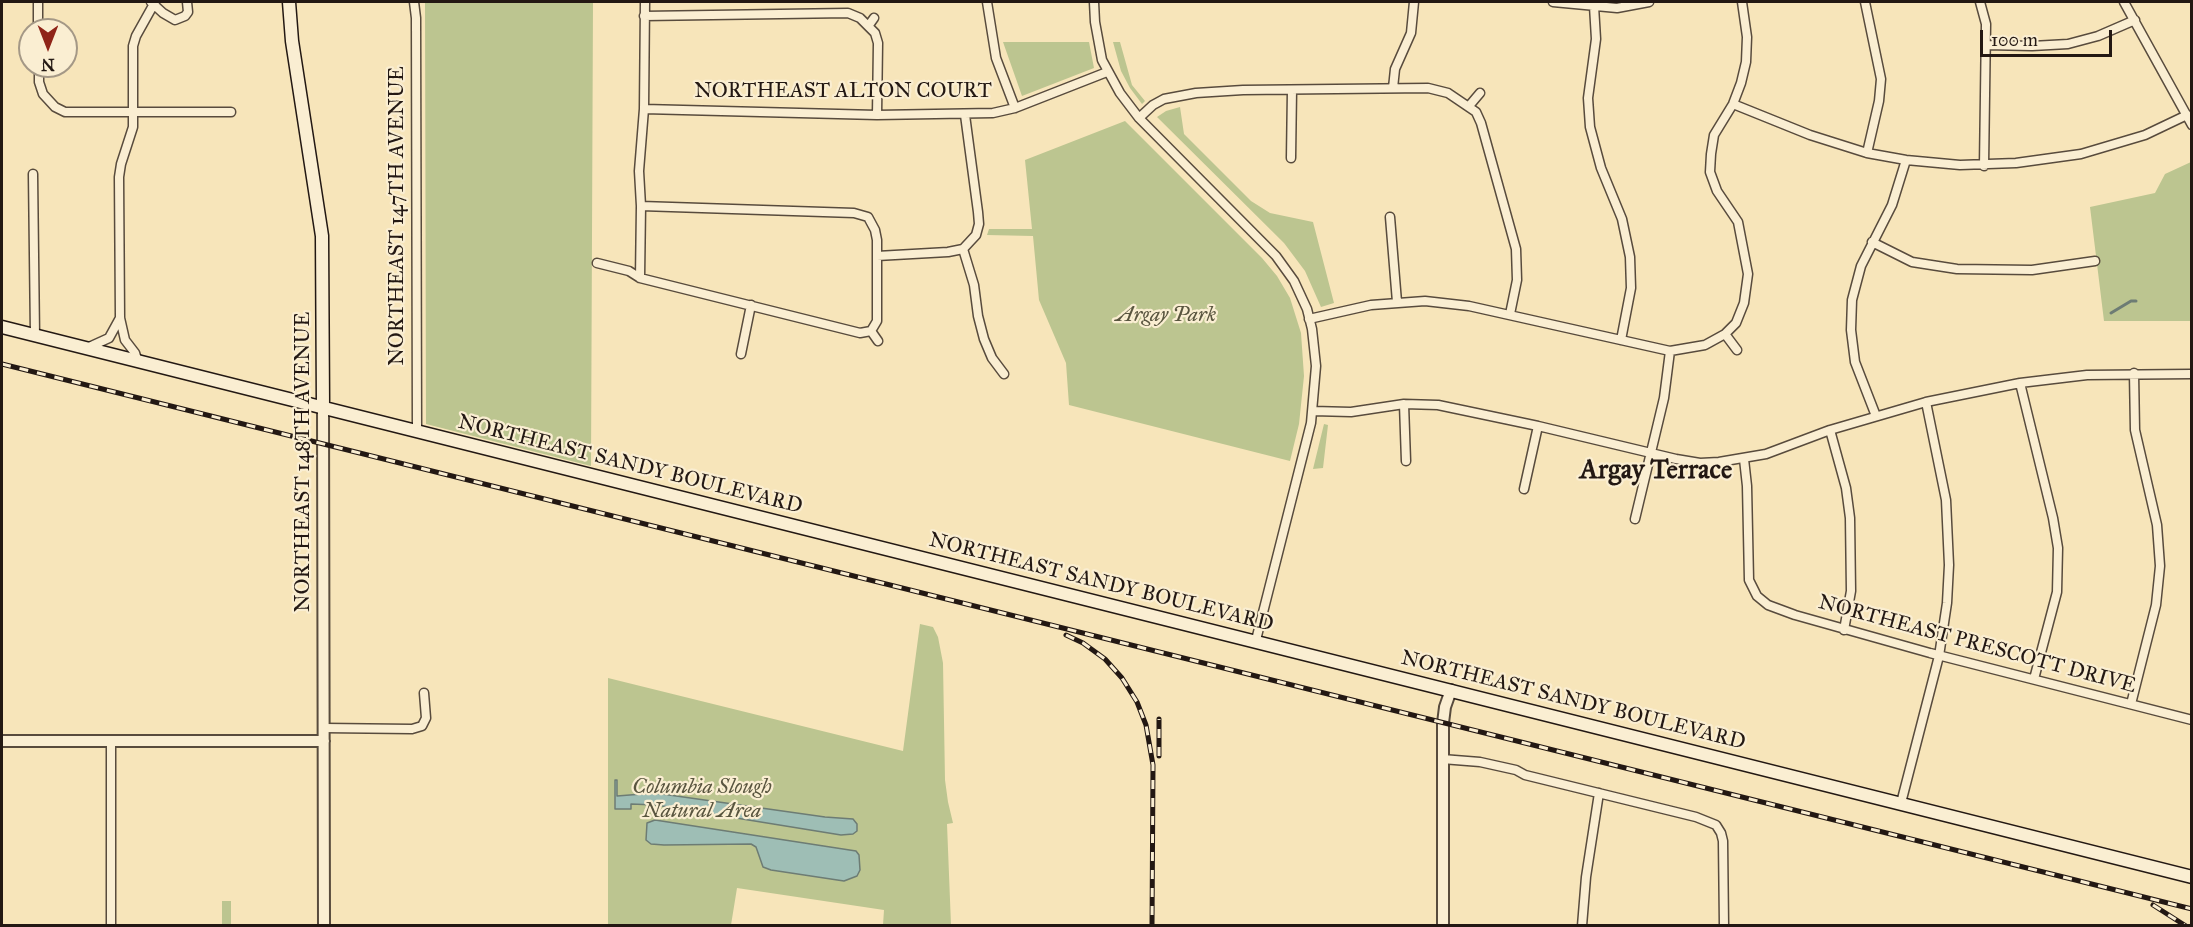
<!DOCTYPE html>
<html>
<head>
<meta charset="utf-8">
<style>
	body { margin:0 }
	#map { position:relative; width:2193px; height:927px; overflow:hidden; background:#f7e5ba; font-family:"IM FELL Great Primer",serif }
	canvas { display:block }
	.frame { position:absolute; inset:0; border:3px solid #231813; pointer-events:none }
	.north { position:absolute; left:18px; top:18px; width:60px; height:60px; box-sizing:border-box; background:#faeed2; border:2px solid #a49886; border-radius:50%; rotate:180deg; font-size:16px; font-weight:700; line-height:24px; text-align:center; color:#231813 }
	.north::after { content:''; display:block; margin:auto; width:21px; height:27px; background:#8f2418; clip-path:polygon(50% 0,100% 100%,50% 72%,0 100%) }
	.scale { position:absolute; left:1980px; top:30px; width:132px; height:27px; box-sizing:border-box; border:3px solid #231813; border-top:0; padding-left:8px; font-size:18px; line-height:21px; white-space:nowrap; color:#231813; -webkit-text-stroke:4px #faeed2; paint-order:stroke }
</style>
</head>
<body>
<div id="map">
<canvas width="2193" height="927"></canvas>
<div class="frame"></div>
<div class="north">N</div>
<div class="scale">100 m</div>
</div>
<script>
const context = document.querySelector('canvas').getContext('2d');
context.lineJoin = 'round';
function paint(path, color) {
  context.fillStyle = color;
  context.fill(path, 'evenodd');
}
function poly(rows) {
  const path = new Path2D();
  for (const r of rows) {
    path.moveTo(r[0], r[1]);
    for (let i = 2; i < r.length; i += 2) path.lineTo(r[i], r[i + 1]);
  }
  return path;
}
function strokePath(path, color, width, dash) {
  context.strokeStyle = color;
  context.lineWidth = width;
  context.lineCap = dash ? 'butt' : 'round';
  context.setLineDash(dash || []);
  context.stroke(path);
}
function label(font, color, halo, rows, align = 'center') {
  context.font = font + ' "IM FELL Great Primer",serif';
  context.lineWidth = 4.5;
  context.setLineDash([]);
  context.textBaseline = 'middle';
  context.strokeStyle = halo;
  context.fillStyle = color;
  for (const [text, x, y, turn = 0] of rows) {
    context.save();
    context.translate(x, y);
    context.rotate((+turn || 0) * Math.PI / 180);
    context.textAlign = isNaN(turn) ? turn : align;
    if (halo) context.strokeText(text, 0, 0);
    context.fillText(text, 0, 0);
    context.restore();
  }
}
const green = poly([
	[425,2,593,2,591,466,426,424],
	[1003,42,1089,42,1094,68,1022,96],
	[1113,42,1120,42,1132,85,1145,101,1142,104,1130,88,1121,71],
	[1180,107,1184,134,1251,201,1270,213,1313,222,1334,303,1321,307,1305,271,1284,243,1157,117,1166,111],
	[1125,121,1262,258,1277,276,1290,298,1301,333,1304,376,1299,424,1290,461,1069,405,1066,363,1039,300,1033,236,987,235,989,229,1032,229,1025,160],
	[2191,162,2191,321,2104,321,2090,207,2155,193,2165,174],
	[1324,424,1328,425,1323,468,1313,469],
	[920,624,933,627,938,637,943,663,945,780,948,802,953,823,947,824,951,925,883,925,884,910,737,888,731,925,608,926,608,678,903,751],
	[222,901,231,901,231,925,222,925]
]);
const water = poly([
	[615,780,617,780,617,796,655,793,825,817,853,819,857,824,857,831,853,834,841,835,656,805,631,804,631,809,615,809,615,780],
	[655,820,856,851,859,855,860,870,857,876,844,881,771,870,763,867,756,847,751,844,664,845,651,844,646,840,647,823,655,820]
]);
const stream = poly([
	[2111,313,2131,301,2136,301]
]);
const minor = poly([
	[38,2,38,30],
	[151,2,163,13,175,20,185,16,188,12,187,2],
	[414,2,416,18,417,431],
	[987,2,996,58,1015,108],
	[1094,2,1095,22,1102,60,1120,93,1139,118,1276,256,1294,281,1307,309,1312,329,1316,366,1311,423,1256,640],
	[1553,2,1617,8,1649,2],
	[1865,2,1881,79,1879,101,1867,153],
	[1980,2,1986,24,1984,166],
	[2124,2,2192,125],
	[1594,6,1596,39,1588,98,1590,127,1601,168,1622,219,1630,257,1631,288,1621,340],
	[644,16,848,13,860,18,875,33,878,43,877,115],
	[869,25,874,18],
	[1986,45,2032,46,2068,44,2098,36,2135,20],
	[39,66,39,82,43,94,55,107,65,112,231,112],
	[1393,88,1395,69,1411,33,1414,2],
	[1733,104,1810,135,1867,153,1906,160,1960,165,2016,163,2081,154,2145,135,2187,115],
	[1469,106,1480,93],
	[644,109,877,115,993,113,1015,108,1107,72],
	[1139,118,1153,105,1164,99,1196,93,1243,90,1428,88,1448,93,1476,112,1481,123,1516,249,1517,280,1510,314],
	[1291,158,1292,90],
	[33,174,35,336],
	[641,206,854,213,868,217,875,230,877,240,877,321,871,331],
	[1390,217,1397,302],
	[1872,242,1912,262,1957,269,2032,270,2095,261],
	[963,249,974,285,978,316,984,339,992,358,1004,374],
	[877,256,948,252,963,249,976,235,979,224,978,212,965,115],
	[597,263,629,271,640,278,860,333,871,331],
	[640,278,641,206,639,171,644,109,645,2],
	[1309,319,1371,305,1425,301,1469,306,1670,351,1705,345,1725,334,1736,323,1744,303,1748,274,1738,222,1717,191,1710,172,1711,154,1714,135,1733,104,1741,83,1746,62,1747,37,1742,2],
	[871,331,878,341],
	[1725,334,1737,350],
	[87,348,109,338,120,318],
	[741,354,751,305],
	[138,362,135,353,125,340,120,318,119,177,121,164,133,127,133,46,136,36,155,2],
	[2020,383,2053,518,2058,548,2057,592,2034,679],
	[1404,404,1406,461],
	[1313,411,1351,412,1404,404,1438,405,1538,426,1676,459,1700,463,1719,462,1766,454,1830,430,1926,402,2020,383,2087,375,2192,374],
	[1876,416,1855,362,1851,330,1852,300,1861,266,1892,205,1906,160],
	[1830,430,1846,488,1850,518,1851,591,1844,630],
	[1744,459,1747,486,1749,580,1757,596,1768,605,1795,615,1930,653,2192,720],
	[1524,489,1538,426],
	[1635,519,1664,398,1670,351],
	[2131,704,2156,605,2160,566,2157,525,2135,430,2134,373],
	[324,728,412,729,422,726,426,718,424,693],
	[1442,759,1480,762,1516,770,1525,775,1696,817,1716,825,1721,833,1723,841,1724,926],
	[1901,803,1939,656,1947,603,1949,565,1946,500,1926,402],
	[111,926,111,741],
	[1582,926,1586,877,1599,793]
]);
const tertiary = poly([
	[323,407,324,926],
	[2,741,324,741],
	[1443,926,1443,723,1445,707,1451,690]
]);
const secondary = poly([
	[289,2,292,41,322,236,323,407],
	[2,327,2192,877]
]);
const rail = poly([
	[2,364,2192,909],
	[1066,635,1083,643,1105,659,1122,678,1137,702,1146,725,1153,765,1152,926],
	[1159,756,1159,719],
	[2153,905,2186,926]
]);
const streetNames = [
	["NORTHEAST ALTON COURT",843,92],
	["NORTHEAST 147TH AVENUE",398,216,-90],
	["NORTHEAST 148TH AVENUE",304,462,-90],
	["NORTHEAST SANDY BOULEVARD",630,465,14],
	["NORTHEAST SANDY BOULEVARD",1101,583,14],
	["NORTHEAST PRESCOTT DRIVE",1977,645,15],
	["NORTHEAST SANDY BOULEVARD",1573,701,14]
];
const parkNames = [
	["Argay Park",1166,316],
	["Columbia Slough",702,788],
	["Natural Area",702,812]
];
const districtNames = [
	["Argay Terrace",1656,471]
];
paint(green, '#bcc590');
paint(water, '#9ebeb5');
strokePath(water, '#6d7c74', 1.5);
strokePath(stream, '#6d7c74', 3);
strokePath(minor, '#584b3d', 11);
strokePath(tertiary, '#584b3d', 14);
strokePath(secondary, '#231813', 15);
strokePath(minor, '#faeed2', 8);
strokePath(tertiary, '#faeed2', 10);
strokePath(secondary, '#faeed2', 12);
strokePath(rail, '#231813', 5);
strokePath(rail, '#faeed2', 3, [9]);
label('21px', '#231813', '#faeed2', streetNames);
label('italic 21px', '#59553f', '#faeed2', parkNames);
label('bold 27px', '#231813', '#faeed2', districtNames);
</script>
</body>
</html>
